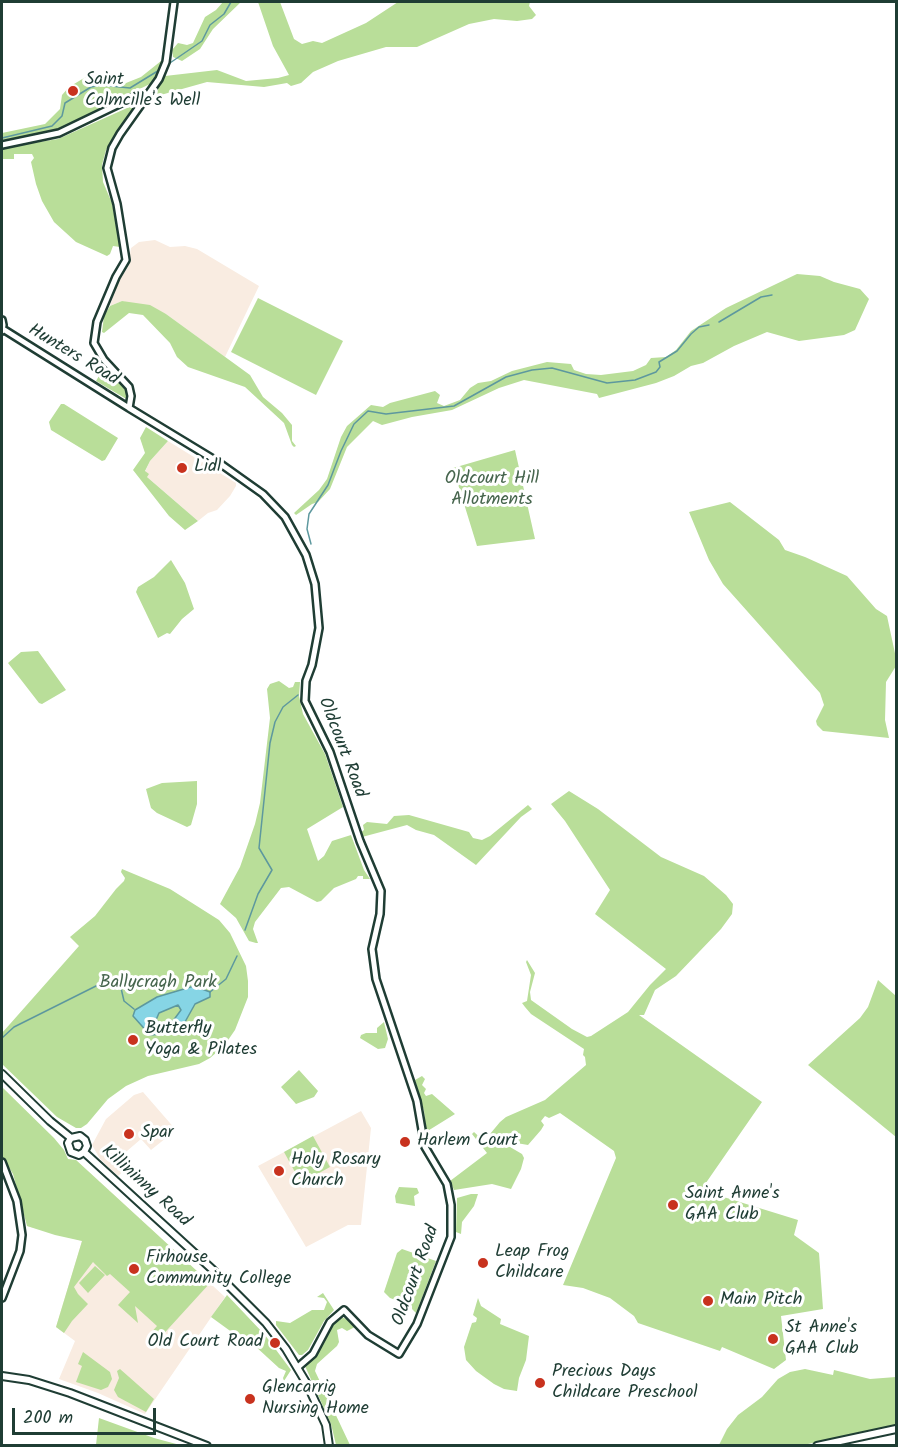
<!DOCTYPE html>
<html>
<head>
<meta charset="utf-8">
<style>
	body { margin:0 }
	#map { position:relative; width:898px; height:1447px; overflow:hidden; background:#fff; font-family:Kalam,sans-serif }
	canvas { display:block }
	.frame { position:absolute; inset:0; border:3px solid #1f3d34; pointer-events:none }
	.scale { position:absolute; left:12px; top:1408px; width:144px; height:27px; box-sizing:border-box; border:3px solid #1f3d34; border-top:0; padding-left:8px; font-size:18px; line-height:21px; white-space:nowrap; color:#1f3d34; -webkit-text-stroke:4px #fff; paint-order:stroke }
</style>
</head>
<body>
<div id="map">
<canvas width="898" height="1447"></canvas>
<div class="frame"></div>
<div class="scale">200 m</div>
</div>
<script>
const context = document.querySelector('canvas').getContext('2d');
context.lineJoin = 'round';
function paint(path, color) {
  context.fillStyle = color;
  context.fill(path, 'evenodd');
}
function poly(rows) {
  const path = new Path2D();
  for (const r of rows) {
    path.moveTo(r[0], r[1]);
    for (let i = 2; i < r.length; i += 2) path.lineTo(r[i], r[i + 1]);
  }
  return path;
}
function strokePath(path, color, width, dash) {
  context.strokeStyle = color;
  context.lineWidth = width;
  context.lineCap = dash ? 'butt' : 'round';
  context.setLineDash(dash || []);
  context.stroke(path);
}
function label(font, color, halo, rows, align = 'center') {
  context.font = font + ' Kalam,sans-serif';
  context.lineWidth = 6;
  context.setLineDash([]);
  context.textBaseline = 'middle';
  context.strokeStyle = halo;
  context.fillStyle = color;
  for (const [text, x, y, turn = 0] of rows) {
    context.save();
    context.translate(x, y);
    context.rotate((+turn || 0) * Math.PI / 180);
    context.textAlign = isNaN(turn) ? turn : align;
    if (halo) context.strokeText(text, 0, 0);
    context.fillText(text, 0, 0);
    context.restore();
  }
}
const built = poly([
	[155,240,170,247,185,246,197,249,259,286,225,357,166,314,122,301,110,306,117,284,128,267,131,248,139,242],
	[168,441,236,483,236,486,230,496,217,510,208,513,198,521,146,476,145,472,150,461],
	[143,1092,176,1130,151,1150,141,1139,120,1157,128,1167,118,1176,100,1159,92,1145,106,1119,134,1095],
	[361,1111,371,1128,361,1225,348,1225,306,1247,258,1166],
	[76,1160,225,1297,145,1414,98,1393,59,1379,75,1341,56,1327,82,1241,27,1226]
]);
const green = poly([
	[223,2,241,2,213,29,200,49,182,61,173,57,172,50,178,43,187,45,193,43,205,17,216,10],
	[258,2,280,2,294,39,302,44,313,41,322,43,366,23,398,2,530,2,529,6,536,15,532,19,517,21,494,19,469,24,417,47,386,47,338,61,313,72,301,83,291,86,287,83,264,87,207,82,150,98,165,76,217,70,246,81,278,78,289,75,273,46],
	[161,61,163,64,150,84,127,95,120,100,58,130,2,140,2,133,45,124,60,109,62,95,69,87,84,78,95,76,103,78,110,77,126,83,141,77],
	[136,104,106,150,102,165,103,182,112,203,120,247,113,246,110,254,107,256,76,242,54,222,42,201,36,184,31,162,34,158,32,154,14,154,14,159,2,159,2,148,58,139],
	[797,274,820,276,834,282,860,289,869,299,855,330,844,335,799,341,767,332,734,346,703,363,691,366,674,376,656,383,599,398,597,394,524,380,499,388,452,410,412,417,382,425,373,421,347,447,330,489,318,502,312,504,296,515,294,513,319,490,327,479,341,437,347,426,371,405,383,407,390,403,435,391,440,395,437,403,444,406,460,400,470,388,478,383,491,381,512,371,547,362,571,364,574,370,586,374,601,375,633,371,646,365,651,358,666,357,676,350,691,331,726,308],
	[258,298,343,341,316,395,231,352],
	[122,301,150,305,166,314,250,375,263,397,282,413,292,425,292,441,296,446,294,447,292,445,284,423,245,387,188,367,177,357,170,343,143,315,129,313,104,333,102,332,104,316,110,306],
	[91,338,94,348,100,358,127,389,128,400,96,381,103,369,101,361,90,344],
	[61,404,64,404,118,438,105,460,102,461,51,430,49,422],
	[146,427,168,441,150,461,145,471,149,474,147,477,198,521,185,530,169,516,133,470,145,453,140,438],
	[515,450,535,539,477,546,453,468],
	[730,502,779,540,785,550,805,557,847,576,876,609,887,616,896,658,896,666,886,682,885,720,889,738,823,731,817,725,816,721,824,705,820,693,723,584,709,560,689,512],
	[171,560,185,583,194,609,182,619,170,634,167,633,158,638,136,592,138,587,154,577],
	[38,651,66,690,42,704,39,703,8,663,21,652],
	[279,681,289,688,293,687,295,682,300,682,299,696,303,714,325,754,343,807,307,829,318,861,324,856,332,841,351,835,364,870,370,879,363,879,363,876,358,876,356,879,334,888,321,901,317,902,289,887,281,888,255,922,253,929,258,943,256,943,249,941,236,918,220,904,240,867,255,824,260,803,270,718,267,689,270,684],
	[197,781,197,804,191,825,187,827,157,813,151,808,146,789,162,783],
	[569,791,598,809,661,857,704,876,726,895,733,904,732,914,721,929,676,976,655,990,644,1015,639,1015,762,1102,701,1190,798,1220,794,1235,819,1253,823,1309,781,1316,786,1360,774,1369,722,1347,720,1351,638,1323,634,1316,610,1298,583,1288,563,1285,616,1158,614,1151,560,1113,549,1118,545,1116,541,1121,544,1125,541,1130,528,1145,499,1140,490,1134,500,1122,506,1117,545,1100,586,1065,585,1057,583,1055,584,1049,531,1014,525,1007,522,1003,527,1001,531,975,526,962,527,960,535,973,530,992,531,1000,572,1029,587,1037,591,1036,628,1012,650,985,666,969,595,914,610,890,565,821,551,804],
	[528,805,532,809,521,817,476,865,434,835,416,830,407,825,362,837,360,833,364,830,363,825,367,822,387,824,394,816,409,815,469,832,473,838,482,840,490,836],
	[122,869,170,889,219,920,230,933,246,966,248,981,248,997,235,1030,224,1046,210,1058,199,1064,148,1076,126,1086,108,1099,87,1124,81,1128,76,1128,57,1117,2,1064,2,1033,79,946,70,937,95,916,116,889,124,881,125,878,121,872],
	[878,980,896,996,896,1137,808,1065,860,1018,868,1007],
	[384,1022,388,1039,385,1048,378,1049,360,1038,361,1035,366,1033,377,1033,377,1028],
	[299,1070,318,1091,314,1097,296,1104,281,1087],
	[422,1076,425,1079,422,1085,426,1089,424,1093,426,1096,432,1094,455,1114,426,1132,424,1111,415,1080],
	[2,1087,54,1138,64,1150,68,1159,76,1160,210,1283,158,1340,150,1334,157,1326,135,1306,138,1323,118,1305,130,1292,110,1274,107,1276,93,1262,74,1287,78,1294,88,1304,72,1321,64,1333,56,1327,82,1241,55,1235,27,1226,13,1174,2,1156],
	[474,1132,486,1143,510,1147,522,1154,524,1158,521,1169,511,1189,492,1184,454,1190,450,1181,487,1153,472,1134],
	[313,1136,330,1167,301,1183,284,1152],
	[399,1187,417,1188,419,1193,414,1196,415,1206,396,1203,395,1196],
	[471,1194,478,1194,474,1206,462,1222,461,1234,456,1232,457,1198],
	[402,1249,436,1261,416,1313,412,1309,412,1306,390,1298,384,1292,397,1253],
	[95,1266,105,1275,88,1293,79,1283],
	[323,1293,334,1310,324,1321,308,1350,302,1355,299,1355,276,1325,276,1321,290,1323,312,1310,324,1310,327,1302,324,1298,317,1297],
	[227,1295,265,1335,291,1370,284,1381,283,1378,286,1371,279,1368,243,1335,233,1333,211,1317],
	[478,1298,481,1306,501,1319,500,1324,529,1336,526,1360,519,1378,517,1391,504,1389,494,1384,476,1371,466,1360,464,1347,472,1323,476,1322,477,1318,473,1315],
	[341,1317,347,1319,355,1327,347,1331,342,1328,337,1330,339,1342,337,1346,317,1364,315,1371,350,1445,336,1445,331,1424,305,1366,316,1353,329,1329,336,1319],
	[83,1352,110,1372,112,1379,108,1387,101,1390,76,1382,82,1366,78,1364],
	[120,1369,154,1399,146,1412,118,1397,114,1390,119,1378,117,1371],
	[805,1369,833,1375,834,1370,870,1379,896,1377,896,1426,803,1445,719,1445,727,1429,738,1415,762,1397,778,1379,790,1372],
	[99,1418,154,1438,180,1445,96,1445]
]);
const water = poly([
	[194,986,210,992,210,997,195,1004,185,1022,173,1033,150,1035,133,1016,135,1010,157,997,194,986],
	[178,1005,181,1010,170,1025,162,1024,156,1020,159,1013,178,1005]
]);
const stream = poly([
	[167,65,202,41,210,25,224,14,231,2],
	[2,138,52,126,62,116,65,103,91,87,101,85,130,88,161,69],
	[719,322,761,297,772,295],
	[311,544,307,529,309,514,328,485,341,451,354,424,368,411,386,414,454,406,506,377,532,370,552,368,607,383,635,380,656,372,660,367,659,362,677,351,691,334,699,327,709,325],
	[245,930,258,894,272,870,259,848,270,743,275,722,283,707,298,695],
	[210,992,226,979,237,956],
	[2,1038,14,1027,110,979,116,982,121,988,124,1001,134,1009]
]);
const tertiary = poly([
	[174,2,166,62,159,79,120,134,112,148,107,168,117,204,126,260,116,277,97,322,94,343,104,360,129,387,131,396,129,408,218,462,263,494,285,517,306,555,315,584,319,628,312,665,306,681,305,701,330,752,360,841,381,891,380,914,372,949,376,979,417,1101,425,1147,447,1184,451,1205,451,1237,417,1324,399,1354,368,1335,344,1310,330,1322,313,1354,298,1367],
	[2,145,59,133,140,94,148,94],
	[2,320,3,325,2,331],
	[3,329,129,408],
	[2,1162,17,1201,22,1235,20,1251,2,1298]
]);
const secondary = poly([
	[2,1074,50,1121,71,1138],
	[71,1138,68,1143,71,1152,79,1155,84,1152],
	[71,1138,80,1136,85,1140,87,1146,84,1152],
	[84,1152,213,1270,266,1323,286,1349,307,1384,326,1425,329,1446],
	[2,1376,29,1380,70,1393,207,1446],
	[817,1446,896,1429]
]);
const markers = [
	[73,91,6,"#c8321e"],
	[182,468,6,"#c8321e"],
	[133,1040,6,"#c8321e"],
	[129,1134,6,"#c8321e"],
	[405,1142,6,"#c8321e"],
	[279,1171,6,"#c8321e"],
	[673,1205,6,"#c8321e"],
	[483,1263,6,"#c8321e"],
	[134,1269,6,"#c8321e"],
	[708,1301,6,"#c8321e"],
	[773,1339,6,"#c8321e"],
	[275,1343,6,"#c8321e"],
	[540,1383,6,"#c8321e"],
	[250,1399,6,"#c8321e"]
];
const poiNames = [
	["Saint",85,81],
	["Colmcille's Well",85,102],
	["Lidl",194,468],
	["Butterfly",145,1030],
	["Yoga & Pilates",145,1051],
	["Spar",141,1134],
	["Harlem Court",417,1142],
	["Holy Rosary",291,1161],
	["Church",291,1182],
	["Saint Anne's",685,1195],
	["GAA Club",685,1216],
	["Leap Frog",495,1253],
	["Childcare",495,1274],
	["Firhouse",146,1259],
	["Community College",146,1280],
	["Main Pitch",720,1301],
	["St Anne's",785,1329],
	["GAA Club",785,1350],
	["Old Court Road",263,1343,"right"],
	["Precious Days",552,1373],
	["Childcare Preschool",552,1394],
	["Glencarrig",262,1389],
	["Nursing Home",262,1410]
];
const streetNames = [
	["Hunters Road",73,356,31],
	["Oldcourt Road",341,748,69],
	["Killininny Road",145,1187,42],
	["Oldcourt Road",417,1276,-70]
];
const parkNames = [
	["Oldcourt Hill",492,480],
	["Allotments",492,501],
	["Ballycragh Park",158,984]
];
paint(built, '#f9ece1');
paint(green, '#b9de99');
paint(water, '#86d5e5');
strokePath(water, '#5d989e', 1.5);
strokePath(stream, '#5d989e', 1.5);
strokePath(tertiary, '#1f3d34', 10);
strokePath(secondary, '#1f3d34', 10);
strokePath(tertiary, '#fff', 5);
strokePath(secondary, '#fff', 6);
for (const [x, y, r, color] of markers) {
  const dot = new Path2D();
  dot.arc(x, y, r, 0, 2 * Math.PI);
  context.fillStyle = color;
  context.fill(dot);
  strokePath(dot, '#fff', 2);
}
label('18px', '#1f3d34', '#fff', poiNames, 'left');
label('18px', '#1f3d34', '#fff', streetNames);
label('18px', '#46654d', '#fff', parkNames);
</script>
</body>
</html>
